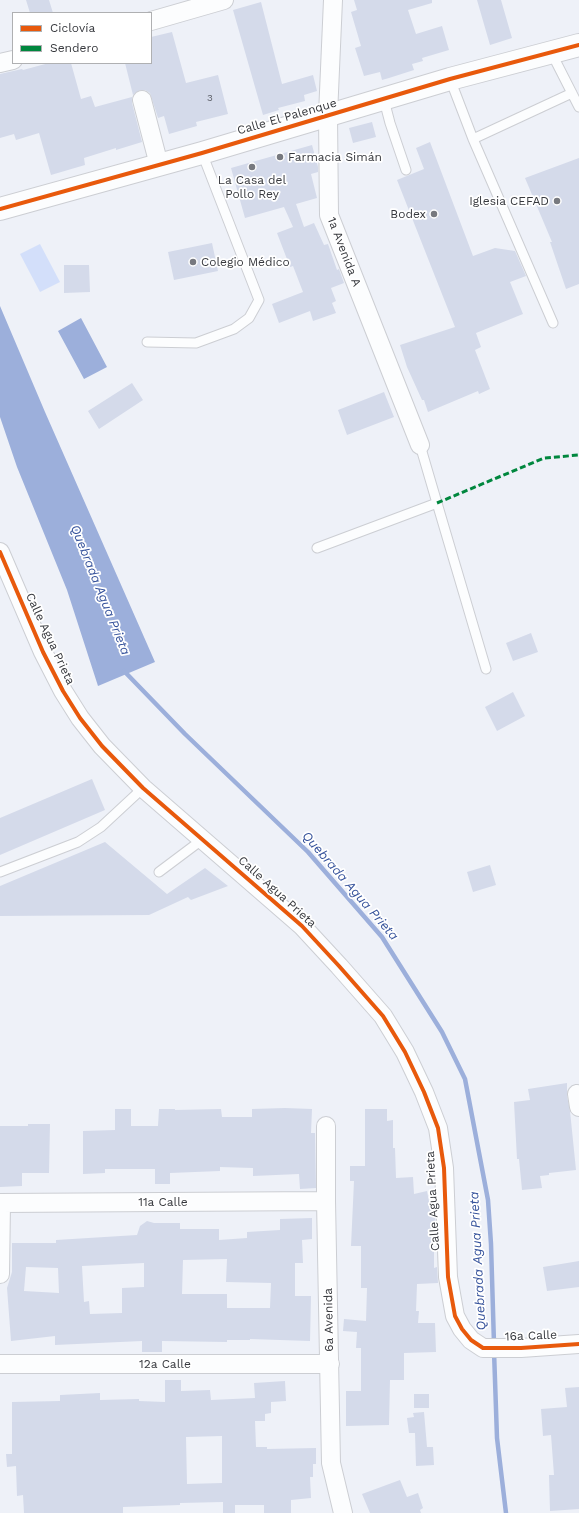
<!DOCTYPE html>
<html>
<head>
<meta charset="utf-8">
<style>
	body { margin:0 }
	#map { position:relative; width:579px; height:1513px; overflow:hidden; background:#eef1f8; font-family:"Work Sans",sans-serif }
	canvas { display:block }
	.legend { position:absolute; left:12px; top:12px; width:140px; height:52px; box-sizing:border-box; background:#fff; border:1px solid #afb0b2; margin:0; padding:5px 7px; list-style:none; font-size:12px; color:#37393e }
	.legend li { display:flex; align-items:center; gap:8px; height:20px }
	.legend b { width:20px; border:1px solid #afb0b2 }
</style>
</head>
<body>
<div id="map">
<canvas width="579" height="1513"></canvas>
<ul class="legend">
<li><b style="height:5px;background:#e8590c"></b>Ciclovía</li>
<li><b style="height:5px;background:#00873e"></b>Sendero</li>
</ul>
</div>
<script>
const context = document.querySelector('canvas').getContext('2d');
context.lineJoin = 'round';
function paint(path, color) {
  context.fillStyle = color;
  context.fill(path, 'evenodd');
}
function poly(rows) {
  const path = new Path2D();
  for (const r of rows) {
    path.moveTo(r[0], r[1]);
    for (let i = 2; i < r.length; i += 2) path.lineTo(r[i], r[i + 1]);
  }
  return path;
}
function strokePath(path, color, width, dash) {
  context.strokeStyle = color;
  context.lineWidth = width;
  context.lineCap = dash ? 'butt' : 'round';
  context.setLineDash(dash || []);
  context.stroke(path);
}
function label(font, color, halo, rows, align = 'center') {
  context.font = font + ' "Work Sans",sans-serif';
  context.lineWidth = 3.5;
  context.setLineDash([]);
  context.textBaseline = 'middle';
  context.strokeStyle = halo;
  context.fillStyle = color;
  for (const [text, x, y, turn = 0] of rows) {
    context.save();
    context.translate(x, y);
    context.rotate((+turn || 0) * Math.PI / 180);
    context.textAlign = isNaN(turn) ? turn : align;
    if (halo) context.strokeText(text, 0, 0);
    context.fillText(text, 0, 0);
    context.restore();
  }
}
const green = poly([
	[40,244,60,282,40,292,20,254]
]);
const water = poly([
	[0,306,45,412,155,662,98,686,67,590,17,467,0,417],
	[81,318,107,367,84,379,58,331]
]);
const stream = poly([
	[124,671,185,734,308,852,382,937,442,1032,465,1079,488,1200,491,1244,494,1344],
	[494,1351,497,1438,506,1513]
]);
const building = poly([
	[26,0,49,0,53,13,30,13],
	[354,0,432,0,432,3,408,10,416,34,442,26,449,50,422,58,423,61,412,64,414,70,389,78,382,80,380,72,364,76,355,48,361,46,351,12,357,10],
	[477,0,501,0,512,38,490,45],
	[261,2,282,84,313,75,317,91,304,95,305,101,278,108,279,110,263,115,233,10],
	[172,32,186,83,218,75,228,114,196,122,197,126,169,134,164,116,158,118,150,93,145,90,140,90,133,95,125,63,151,63,151,37],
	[49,63,71,63,81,99,91,96,95,107,132,97,132,103,142,142,116,150,116,148,84,158,85,165,51,175,39,133,16,140,14,134,0,138,0,74,22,69,23,70],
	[372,122,376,137,353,143,349,128],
	[430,142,473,256,495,248,515,251,526,276,510,282,523,314,476,333,481,347,475,350,490,389,479,394,478,391,428,412,424,400,422,400,407,367,400,345,455,327,397,180,424,169,416,148],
	[312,145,318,167,318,172,311,174,317,198,296,204,304,227,314,223,324,245,328,244,337,270,339,269,344,283,331,288,336,301,332,303,336,313,313,321,310,311,279,323,272,304,303,292,293,266,290,267,277,233,293,227,284,207,245,218,231,168],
	[579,158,579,284,566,289,550,242,552,242,525,178],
	[212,243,218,271,174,280,168,252],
	[64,265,89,265,90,292,64,293],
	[132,383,143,400,99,429,88,411],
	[384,392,394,417,347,435,338,410],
	[531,633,538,652,513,661,506,643],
	[513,692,525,716,497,731,485,707],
	[92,779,105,810,0,855,0,818],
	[105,842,167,894,205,868,228,886,191,900,188,897,149,915,0,916,0,886],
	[490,865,496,885,473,892,467,872],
	[567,1083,567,1096,570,1111,576,1170,549,1173,549,1175,540,1176,542,1188,522,1190,519,1159,517,1159,514,1102,530,1100,528,1089],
	[285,1108,312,1109,311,1133,315,1133,316,1188,300,1189,299,1174,253,1176,253,1168,220,1167,220,1171,170,1173,170,1184,155,1184,155,1169,105,1169,105,1173,83,1174,83,1131,115,1130,115,1109,131,1109,131,1126,158,1126,159,1109,175,1109,175,1110,221,1109,222,1117,252,1117,252,1109],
	[365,1109,387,1109,387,1121,393,1120,393,1148,395,1148,396,1178,413,1177,414,1194,427,1191,431,1212,435,1212,436,1234,434,1234,434,1268,437,1267,438,1283,417,1284,416,1311,419,1311,418,1323,435,1323,436,1352,404,1353,404,1380,390,1380,389,1425,346,1426,346,1391,361,1391,361,1348,356,1348,357,1332,343,1331,344,1319,366,1321,367,1288,361,1288,361,1246,351,1246,354,1181,350,1181,350,1166,365,1166],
	[28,1124,50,1124,49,1173,22,1173,22,1186,0,1187,0,1126,28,1126],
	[312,1218,312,1239,302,1240,303,1263,295,1263,295,1296,311,1296,310,1341,250,1339,250,1340,227,1340,227,1342,162,1341,162,1352,142,1352,142,1341,55,1345,55,1336,11,1341,7,1288,12,1272,12,1243,56,1243,56,1240,137,1235,140,1226,147,1221,154,1223,180,1223,180,1229,219,1229,219,1240,247,1238,247,1232,280,1230,280,1219],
	[227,1259,226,1282,271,1283,270,1308,227,1308,227,1294,182,1294,183,1260],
	[144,1263,144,1287,122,1288,122,1313,90,1314,89,1301,84,1302,82,1266],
	[26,1267,58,1268,59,1293,24,1291],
	[579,1261,579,1287,547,1291,543,1267],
	[165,1380,181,1380,181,1391,210,1390,211,1400,255,1398,254,1383,285,1381,286,1401,271,1402,271,1413,265,1414,265,1421,255,1421,256,1447,267,1447,267,1449,316,1448,316,1464,313,1464,313,1477,310,1477,311,1498,291,1500,291,1513,264,1513,264,1505,235,1505,235,1513,223,1513,223,1502,180,1503,180,1505,123,1507,123,1513,24,1513,23,1495,17,1496,16,1466,7,1467,6,1454,12,1454,12,1402,60,1401,60,1395,100,1393,100,1400,139,1399,139,1401,165,1402],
	[222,1436,222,1483,187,1484,186,1437],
	[579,1387,579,1509,550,1511,549,1475,554,1475,551,1435,543,1436,541,1409,567,1407,565,1388],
	[414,1394,429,1394,429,1408,414,1408],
	[424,1412,427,1447,433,1447,434,1465,416,1466,415,1433,409,1433,407,1418,414,1417,413,1413],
	[400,1480,407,1497,418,1493,423,1508,420,1510,421,1513,370,1513,362,1494]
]);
const lane = poly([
	[551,52,579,107],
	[450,79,473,139,553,323],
	[384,100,390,123,406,170],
	[473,139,572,93],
	[147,342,196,343,234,329,249,318,259,300,202,153],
	[437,503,486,669],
	[317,548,437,503,420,445],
	[0,872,78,842,101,827,143,788],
	[159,872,203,839]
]);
const street = poly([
	[333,0,328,115,329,215,420,445],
	[151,21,224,0],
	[0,63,13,60],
	[142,100,159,165],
	[0,552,43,652,63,691,80,718,102,746,143,788,302,926,339,966,383,1016,405,1052,424,1092,438,1128,444,1168,448,1277,455,1316,462,1329,471,1340,483,1348,521,1348,579,1344],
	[577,1094,579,1107],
	[326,1126,326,1201,331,1463,343,1513],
	[0,1203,326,1201],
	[0,1274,1,1203],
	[0,1364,330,1364]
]);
const secondary = poly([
	[0,209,202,153,450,79,579,45]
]);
const quiet = poly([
	[437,503,544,458,579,455]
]);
const cycleway = poly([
	[0,209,202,153,450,79,579,45],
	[0,552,43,652,63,691,80,718,102,746,143,788,302,926,339,966,383,1016,405,1052,424,1092,438,1128,444,1168,448,1277,455,1316,462,1329,471,1340,483,1348,521,1348,579,1344]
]);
const markers = [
	[280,157,4,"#77797f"],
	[252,167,4,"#77797f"],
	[557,201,4,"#77797f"],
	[434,214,4,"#77797f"],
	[193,262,4,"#77797f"]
];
const numberNames = [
	["3",210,98]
];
const streetNames = [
	["Calle El Palenque",287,117,-16],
	["1a Avenida A",344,252,69],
	["Calle Agua Prieta",50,639,65],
	["Calle Agua Prieta",277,892,42],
	["Calle Agua Prieta",433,1201,-93],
	["11a Calle",163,1202],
	["6a Avenida",329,1320,-91],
	["16a Calle",531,1336,-2],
	["12a Calle",165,1364]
];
const poiNames = [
	["Farmacia Simán",288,157],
	["La Casa del",252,180,"center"],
	["Pollo Rey",252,194,"center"],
	["Iglesia CEFAD",549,201,"right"],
	["Bodex",426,214,"right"],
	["Colegio Médico",201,262]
];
const waterNames = [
	["Quebrada Agua Prieta",100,590,68],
	["Quebrada Agua Prieta",350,886,49],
	["Quebrada Agua Prieta",478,1261,-93]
];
paint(green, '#d3dffa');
paint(water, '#9cafdb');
strokePath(stream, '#9cafdb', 4.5);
paint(building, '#d4daea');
strokePath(lane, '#ccced3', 11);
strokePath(street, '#ccced3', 20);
strokePath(secondary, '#ccced3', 24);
strokePath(lane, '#fcfdfe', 9);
strokePath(street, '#fcfdfe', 18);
strokePath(secondary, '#fcfdfe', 22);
strokePath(quiet, '#00873e', 3, [6, 3]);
strokePath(cycleway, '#e8590c', 4);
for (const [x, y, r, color] of markers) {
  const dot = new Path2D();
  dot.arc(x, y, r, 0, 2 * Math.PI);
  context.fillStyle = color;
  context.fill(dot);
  strokePath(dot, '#fff', 1.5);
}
label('10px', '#5e6169', null, numberNames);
label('12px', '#37393e', '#fff', streetNames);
label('12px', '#37393e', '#fff', poiNames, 'left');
label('italic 13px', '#35529b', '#fff', waterNames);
</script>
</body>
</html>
